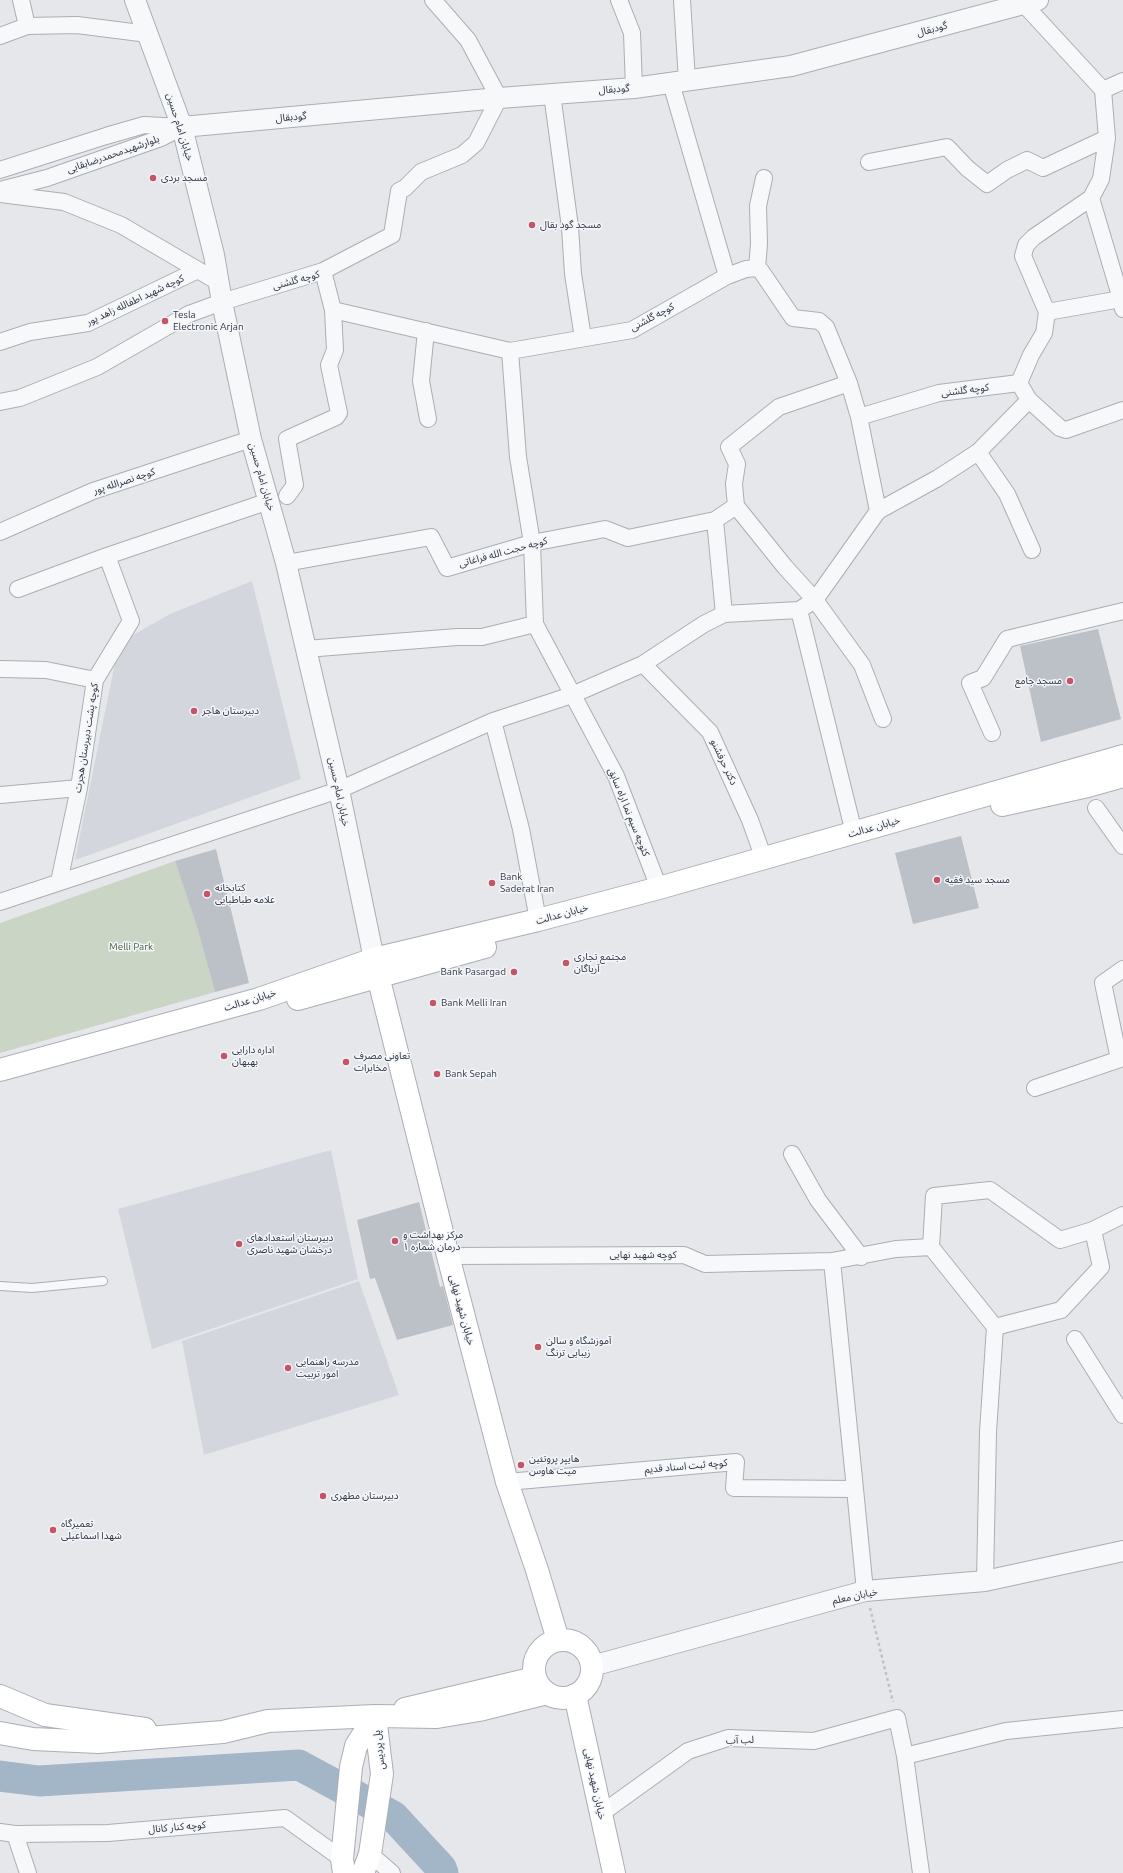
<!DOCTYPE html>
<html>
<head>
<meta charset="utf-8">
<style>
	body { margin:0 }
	canvas { display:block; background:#e5e7eb }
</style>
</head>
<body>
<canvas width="1123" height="1873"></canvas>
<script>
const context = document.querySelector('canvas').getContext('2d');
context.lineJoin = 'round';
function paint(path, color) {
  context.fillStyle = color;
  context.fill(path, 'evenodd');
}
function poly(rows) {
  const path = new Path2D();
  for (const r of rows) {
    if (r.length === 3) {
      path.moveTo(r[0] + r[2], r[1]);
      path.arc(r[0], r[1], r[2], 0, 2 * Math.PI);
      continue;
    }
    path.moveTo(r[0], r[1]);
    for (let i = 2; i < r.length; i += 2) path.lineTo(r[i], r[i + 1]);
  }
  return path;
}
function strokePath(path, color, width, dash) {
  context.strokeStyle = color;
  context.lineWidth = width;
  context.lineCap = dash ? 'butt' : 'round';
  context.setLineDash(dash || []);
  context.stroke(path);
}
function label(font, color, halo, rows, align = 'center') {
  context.font = font + ' Ubuntu,"Noto Sans Arabic",sans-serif';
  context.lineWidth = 3;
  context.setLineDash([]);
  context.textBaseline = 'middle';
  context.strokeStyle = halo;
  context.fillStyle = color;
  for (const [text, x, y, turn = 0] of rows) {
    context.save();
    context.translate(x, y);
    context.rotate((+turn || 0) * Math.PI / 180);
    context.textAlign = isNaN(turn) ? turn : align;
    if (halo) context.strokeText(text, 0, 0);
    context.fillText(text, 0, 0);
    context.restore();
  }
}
const built = poly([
	[252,581,301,779,75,860,119,643,170,614],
	[331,1150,358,1279,152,1349,118,1209],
	[359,1281,399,1395,204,1455,182,1341]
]);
const green = poly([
	[175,861,197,927,215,992,0,1053,0,923]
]);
const river = poly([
	[0,1776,39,1781,299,1765,393,1816,441,1868,443,1873]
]);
const building = poly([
	[1098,629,1121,719,1041,742,1020,646],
	[961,836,979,908,913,924,895,853],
	[216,849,249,983,215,992,197,927,175,861],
	[419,1202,440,1287,443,1286,453,1325,397,1340,375,1278,370,1279,357,1220]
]);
const path = poly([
	[870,1608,893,1702]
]);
const service = poly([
	[0,1286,32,1288,103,1281]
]);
const minor = poly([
	[21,0,27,26],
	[619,0,632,33,634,88],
	[682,0,687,81],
	[1020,0,1103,90],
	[0,36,27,26,77,25,148,34],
	[1123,81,1103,90,1107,138,1101,179,1091,198,1034,237,1026,245,1023,256,1047,312,1044,333,1031,355,1019,383,1029,400,1060,428,1066,430,1123,410],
	[671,83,727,276],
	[552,94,570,227,573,274,583,338],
	[869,162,947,147,967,168,987,184,1007,170,1027,160,1043,168,1107,138],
	[0,170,106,136,144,125,182,127],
	[0,190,47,178,161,138,182,127],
	[0,194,64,202,121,225,220,283],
	[1091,198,1121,299,1123,299],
	[757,268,759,244,758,206,764,178],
	[323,271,392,235,399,191,405,188,421,172,462,155,476,143,499,98,468,40,433,0],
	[1047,312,1121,299,1123,309],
	[426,331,421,381,428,419],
	[0,342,30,332,88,323,198,270],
	[510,351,518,457,532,543,535,624,616,776,659,888],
	[0,402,20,398,97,367,189,314,222,302,323,271,333,310,510,351,632,330,727,276,746,269,757,268,761,271,793,318,819,321,826,327,849,383,859,417,939,393,1019,383],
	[978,452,1007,494,1032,550],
	[287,496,295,485,287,439,336,417,339,413,329,365,335,350,333,310],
	[736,506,785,567,815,600,862,665,883,719],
	[878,511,938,478,978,452,1029,400],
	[715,520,736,506,734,484,737,464,729,447,779,407,849,383],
	[0,532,93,491,251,439],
	[107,556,269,501],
	[286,563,431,537,447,568,532,543,605,529,628,538,715,520,724,614],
	[18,589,107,556,131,621,95,680,79,788,59,882],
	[306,649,457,637,482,637,535,624],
	[643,664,710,732,750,820,764,859],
	[1,669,46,670,95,680],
	[493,721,521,829,538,920],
	[992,733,970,683,983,678,1007,639,1123,611],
	[0,795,79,788],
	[1096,808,1123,846],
	[854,833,799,610,815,600,878,511,859,417],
	[0,902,339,790,493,721,572,695,643,664,704,624,724,614,799,610],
	[1119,1059,1103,983,1123,969],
	[1035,1088,1123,1058],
	[792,1154,818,1200,861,1257],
	[448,1256,684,1255,705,1264,832,1261,896,1249,931,1247],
	[832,1261,855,1489],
	[995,1327,1061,1310,1101,1267,1093,1230],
	[1075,1339,1123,1415],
	[507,1482,736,1462,734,1488,855,1489,865,1591],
	[985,1581,988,1432,995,1327,931,1247,934,1196,990,1190,1060,1240,1093,1230,1123,1215],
	[905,1756,1006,1731,1123,1719],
	[602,1813,688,1751,728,1738,814,1741,897,1718,905,1756,921,1873],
	[0,1832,15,1834,108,1833,285,1818,342,1859],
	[15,1834,28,1873],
	[370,1854,392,1873]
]);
const tertiary = poly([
	[135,0,182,127,214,255,222,302,251,439,286,563,306,649,339,790,374,959],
	[182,127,499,98,634,88,791,66,1038,0],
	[592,1666,865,1591,985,1581,1123,1551]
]);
const secondary = poly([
	[1002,805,1088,786,1123,776],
	[375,964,448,1256,507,1482,537,1570,558,1640],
	[298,999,485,947],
	[0,1070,259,999,374,959,538,920,659,888,1123,756],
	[563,1669,29],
	[575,1695,614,1873],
	[0,1696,45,1715,145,1729],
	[405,1709,535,1678],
	[0,1733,33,1739,98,1742,223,1732,268,1721,375,1716,437,1717,479,1710,547,1693],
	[344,1873,342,1859,351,1767,356,1746,375,1716],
	[363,1873,370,1854,382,1774,375,1716]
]);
const markers = [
	[153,178,4,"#c65467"],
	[532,225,4,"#c65467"],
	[165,321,4,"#c65467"],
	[1070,681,4,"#c65467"],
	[194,711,4,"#c65467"],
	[937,880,4,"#c65467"],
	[492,883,4,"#c65467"],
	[207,894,4,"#c65467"],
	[566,963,4,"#c65467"],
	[514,972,4,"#c65467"],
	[433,1003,4,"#c65467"],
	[224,1056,4,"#c65467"],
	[346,1062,4,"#c65467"],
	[437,1074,4,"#c65467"],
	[395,1241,4,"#c65467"],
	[239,1244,4,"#c65467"],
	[538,1347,4,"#c65467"],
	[288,1368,4,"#c65467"],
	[521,1465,4,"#c65467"],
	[323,1496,4,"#c65467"],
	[53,1530,4,"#c65467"]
];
const streetNames = [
	["گودبقال",932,29,-15],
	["گودبقال",614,89,-4],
	["گودبقال",291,117,-5],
	["خیابان امام حسین",180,127,73],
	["بلوارشهیدمحمدرضابقایی",113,154,-19],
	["کوچه گلشنی",296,280,-15],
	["کوچه شهید اطفالله زاهد پور",135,300,-25],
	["کوچه گلشنی",652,317,-28],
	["کوچه گلشنی",965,390,-7],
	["خیابان امام حسین",262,477,74],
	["کوچه نصرالله پور",124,481,-18],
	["کوچه حجت الله فراغاتی",503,552,-15],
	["کوچه پشت دبیرستان هجرت",86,738,-81],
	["دکتر حرفشنو",724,762,65],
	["خیابان امام حسین",339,792,78],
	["کئوچه سیم نما اراه سابق",629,812,68],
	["خیابان عدالت",874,827,-16],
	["خیابان عدالت",562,914,-15],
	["خیابان عدالت",250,1000,-17],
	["کوچه شهید نهایی",643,1255],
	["خیابان شهید نهایی",462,1310,75],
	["کوچه ثبت اسناد قدیم",686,1466,-5],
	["خیابان معلم",855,1596,-12],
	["لب آب",740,1740,-2],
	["پل پردیس",379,1750,-97],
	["خیابان شهید نهایی",595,1784,78],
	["کوچه کنار کانال",177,1827,-5]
];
const poiNames = [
	["مسجد بردی",161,178],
	["مسجد گود بقال",540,225],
	["Tesla",173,315],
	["Electronic Arjan",173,327],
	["مسجد جامع",1062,681,"right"],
	["دبیرستان هاجر",202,711],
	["Bank",500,877],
	["Saderat Iran",500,889],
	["مسجد سید فقیه",945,880],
	["کتابخانه",215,888],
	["علامه طباطبایی",215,900],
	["مجتمع تجاری",574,957],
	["آریاگان",574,969],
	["Bank Pasargad",506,972,"right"],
	["Bank Melli Iran",441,1003],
	["اداره دارایی",232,1050],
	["بهبهان",232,1062],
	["تعاونی مصرف",354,1056],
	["مخابرات",354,1068],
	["Bank Sepah",445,1074],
	["مرکز بهداشت و",403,1235],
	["درمان شماره ۱",403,1247],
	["دبیرستان استعدادهای",247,1238],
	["درخشان شهید ناصری",247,1250],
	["آموزشگاه و سالن",546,1341],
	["زیبایی ترنگ",546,1353],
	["مدرسه راهنمایی",296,1362],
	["امور تربیت",296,1374],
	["هایپر پروتئین",529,1459],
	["میت هاوس",529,1471],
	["دبیرستان مطهری",331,1496],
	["تعمیرگاه",61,1524],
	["شهدا اسماعیلی",61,1536]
];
const parkNames = [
	["Melli Park",131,947]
];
paint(built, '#d3d7dd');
paint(green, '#cad5c6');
strokePath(river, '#a3b6c8', 31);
paint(building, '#bcc1c8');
strokePath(service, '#aaaeb5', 10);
strokePath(minor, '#aaaeb5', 18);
strokePath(tertiary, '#aaaeb5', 22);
strokePath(secondary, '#aaaeb5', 24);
strokePath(path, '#bec1c7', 2.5, [3, 3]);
strokePath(service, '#f7f8fa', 8);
strokePath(minor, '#f7f8fa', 16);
strokePath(tertiary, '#f7f8fa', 20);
strokePath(secondary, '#fff', 22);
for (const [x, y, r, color] of markers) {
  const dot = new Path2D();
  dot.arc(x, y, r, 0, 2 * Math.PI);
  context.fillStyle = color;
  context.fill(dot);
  strokePath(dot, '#f4f6f9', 1.5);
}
label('10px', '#2d3543', '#f4f6f9', streetNames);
label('10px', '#2d3543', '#f4f6f9', poiNames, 'left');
label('10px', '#425e3b', '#f4f6f9', parkNames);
</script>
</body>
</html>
